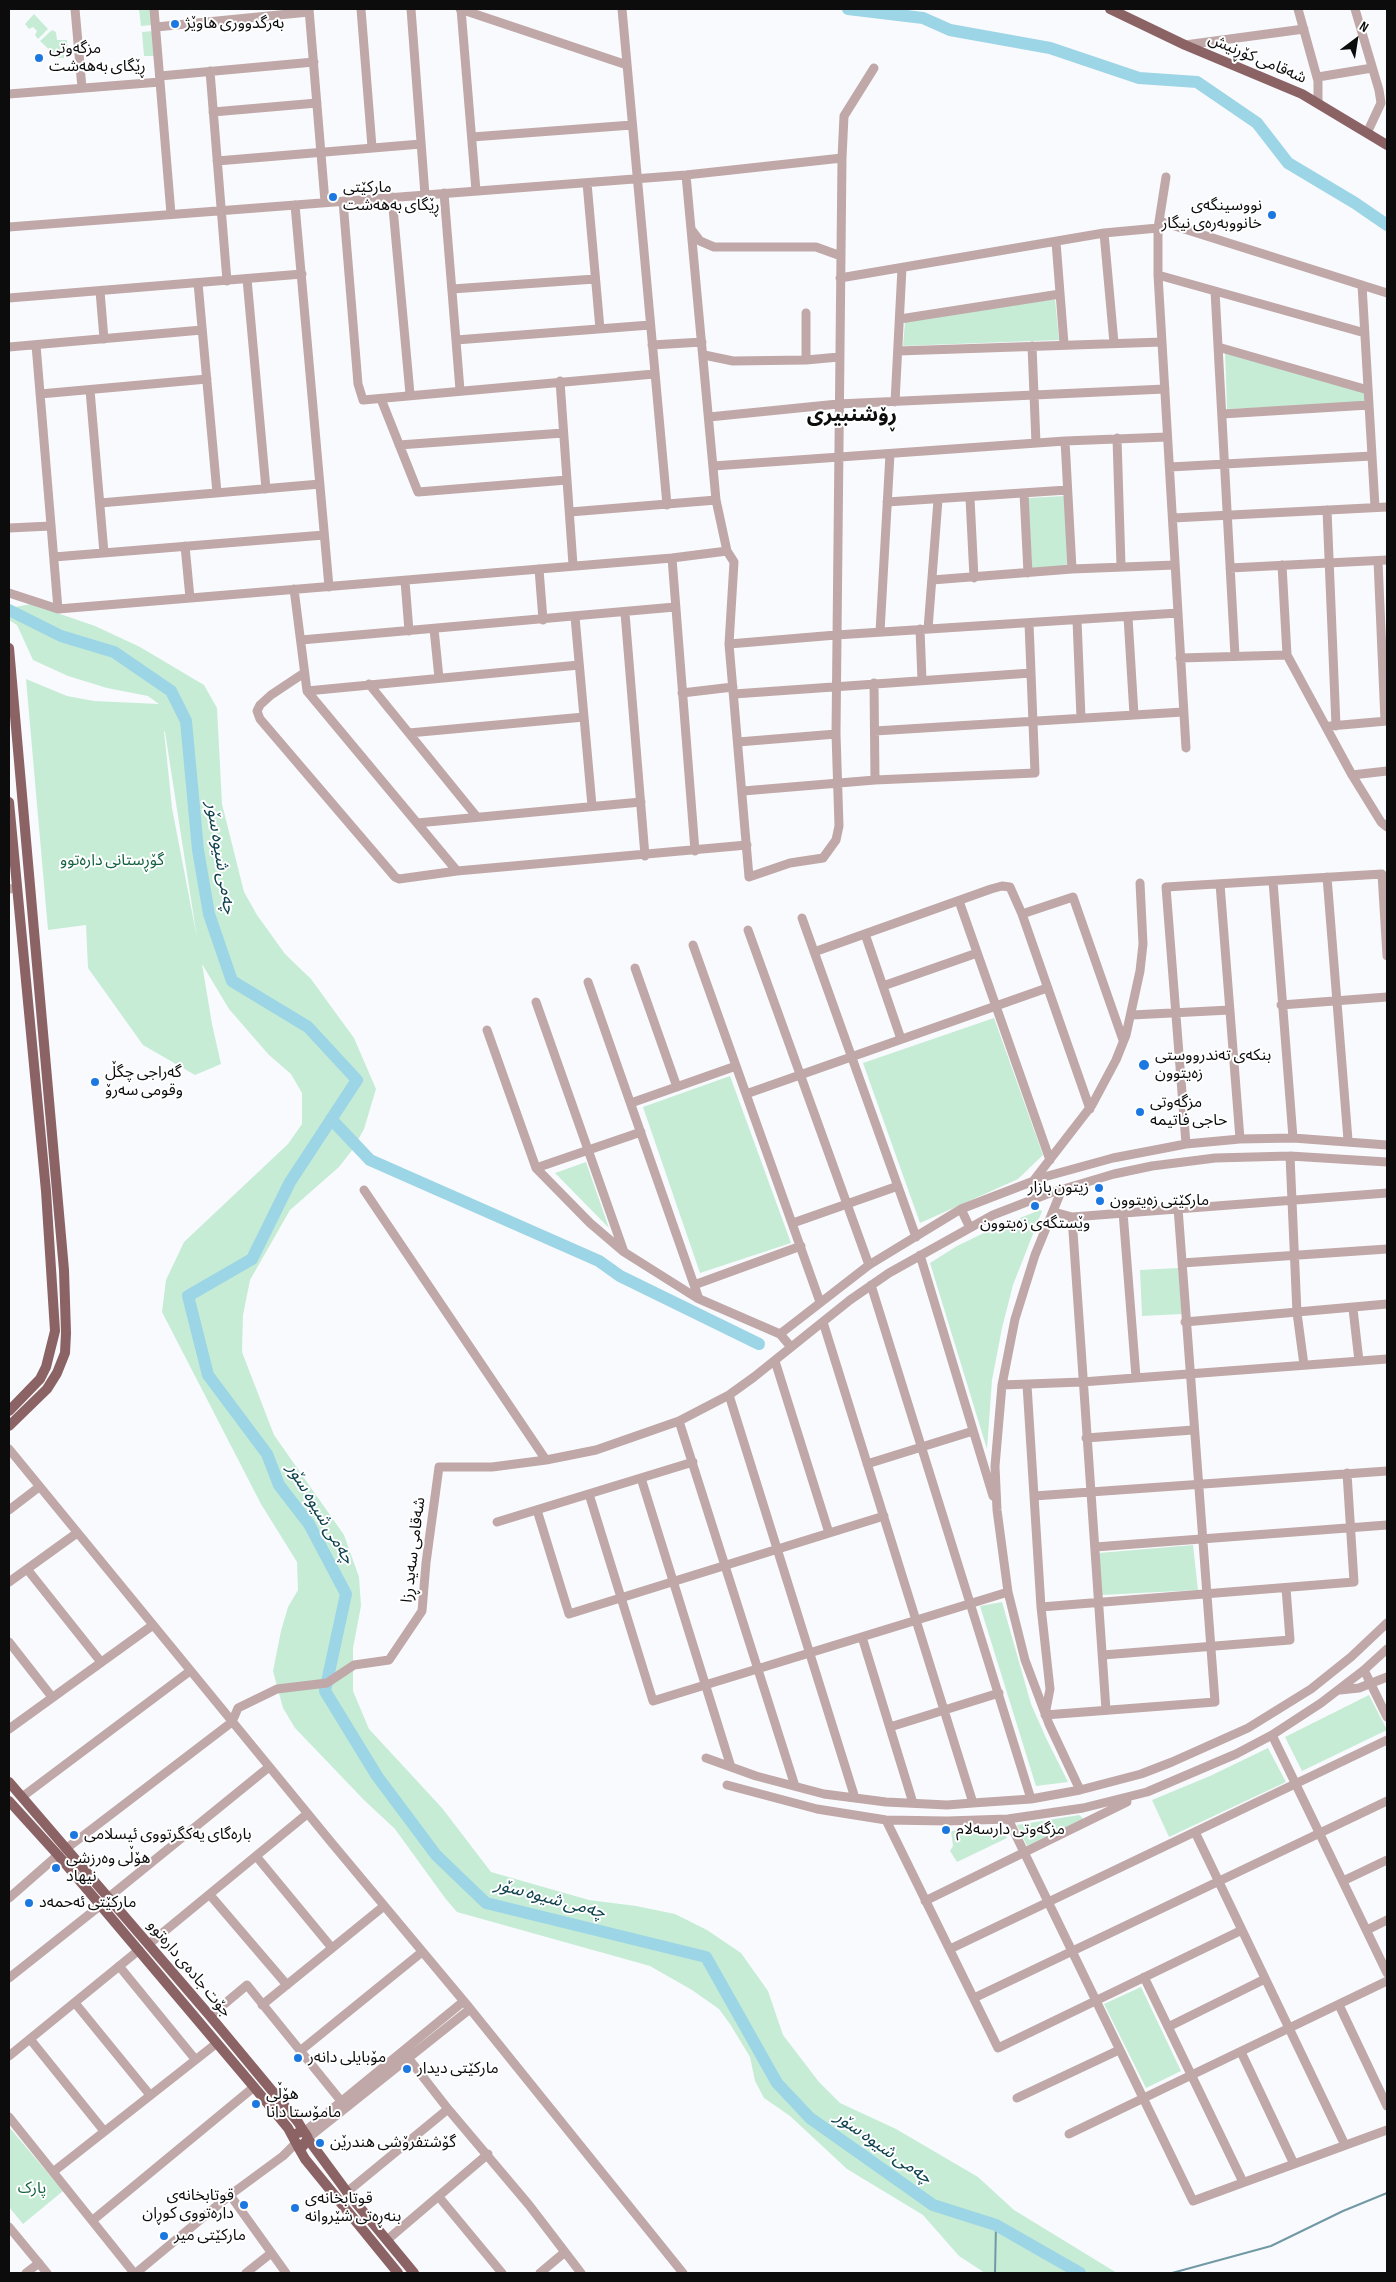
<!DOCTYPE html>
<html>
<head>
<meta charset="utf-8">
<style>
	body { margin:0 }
	#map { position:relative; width:1396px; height:2282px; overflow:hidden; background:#f9fafe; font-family:"Sofia Sans Condensed",sans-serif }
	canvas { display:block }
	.frame { position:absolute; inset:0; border:10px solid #0c0c0d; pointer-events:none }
	.north { position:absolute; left:1331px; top:15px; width:50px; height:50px; -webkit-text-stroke:4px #fff; paint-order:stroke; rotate:31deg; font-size:14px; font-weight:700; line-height:20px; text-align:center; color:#0c0c0d }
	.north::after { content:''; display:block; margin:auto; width:18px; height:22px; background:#0c0c0d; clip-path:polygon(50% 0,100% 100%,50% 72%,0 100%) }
</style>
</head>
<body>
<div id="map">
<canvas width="1396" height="2282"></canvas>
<div class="frame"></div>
<div class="north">N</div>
</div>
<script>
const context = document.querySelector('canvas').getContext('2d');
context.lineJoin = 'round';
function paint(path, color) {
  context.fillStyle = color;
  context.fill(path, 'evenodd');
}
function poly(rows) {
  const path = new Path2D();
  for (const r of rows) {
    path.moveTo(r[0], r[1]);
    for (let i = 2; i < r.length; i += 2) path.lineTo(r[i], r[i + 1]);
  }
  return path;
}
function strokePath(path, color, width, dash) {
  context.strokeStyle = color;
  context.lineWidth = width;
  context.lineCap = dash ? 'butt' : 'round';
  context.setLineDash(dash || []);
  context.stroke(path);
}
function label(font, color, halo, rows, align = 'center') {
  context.font = font + ' "Sofia Sans Condensed","Noto Sans Arabic",sans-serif';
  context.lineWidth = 4;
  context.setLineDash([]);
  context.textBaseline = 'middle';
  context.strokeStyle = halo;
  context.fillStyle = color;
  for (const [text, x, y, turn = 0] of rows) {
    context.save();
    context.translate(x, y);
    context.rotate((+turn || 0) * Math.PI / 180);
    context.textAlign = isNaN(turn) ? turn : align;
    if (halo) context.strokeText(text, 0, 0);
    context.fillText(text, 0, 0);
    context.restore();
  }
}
const green = poly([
	[139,9,150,9,152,25,141,26],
	[34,14,48,29,38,39,35,35,37,31,33,27,29,29,25,24],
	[52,30,56,32,57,40,67,40,68,53,64,54,64,58,58,58,40,41],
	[153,31,155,56,144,56,142,32],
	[1055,299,1059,340,903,346,905,322],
	[1225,352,1366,391,1366,403,1227,409],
	[1064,496,1069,566,1032,568,1028,498],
	[9,604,15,607,31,604,95,626,140,647,204,685,217,708,222,804,244,892,257,915,285,954,311,979,354,1038,376,1089,364,1129,353,1149,339,1167,290,1210,250,1280,243,1315,242,1352,274,1435,344,1535,359,1577,361,1606,353,1648,353,1691,369,1729,442,1808,491,1872,589,1900,636,1906,675,1914,707,1930,741,1953,768,1991,783,2035,819,2082,840,2103,896,2129,978,2177,1014,2210,1117,2273,985,2273,959,2256,923,2215,847,2169,790,2116,764,2098,755,2081,750,2057,730,2024,719,2009,692,1990,650,1966,457,1912,445,1898,395,1829,364,1800,295,1728,283,1708,273,1671,281,1631,288,1607,298,1590,297,1562,261,1504,162,1312,166,1280,184,1242,288,1144,302,1124,302,1093,291,1074,269,1055,229,1009,202,964,212,1024,221,1064,195,1075,143,1045,88,968,86,925,48,930,26,679,67,696,94,701,159,704,148,696,107,688,68,676,33,660,17,625,9,620],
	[164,731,165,732,197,938,172,808],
	[994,1018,1043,1155,1018,1179,920,1223,863,1063],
	[730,1076,791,1243,700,1273,643,1107],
	[586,1162,609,1228,555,1173],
	[1040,1210,1042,1211,1013,1285,1002,1328,992,1380,987,1449,930,1263,957,1246,992,1229],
	[1178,1268,1182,1314,1142,1316,1140,1270],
	[1193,1545,1198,1590,1102,1595,1099,1553],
	[1002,1602,1031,1704,1046,1738,1068,1782,1036,1786,980,1606],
	[1369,1695,1387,1730,1302,1771,1285,1737],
	[1268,1748,1286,1782,1169,1837,1152,1800,1210,1776],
	[1079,1815,1083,1818,1081,1821,1027,1846,1017,1825],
	[1001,1828,1007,1838,957,1862,950,1851,953,1846,951,1831],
	[1141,1987,1181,2071,1146,2088,1104,2004],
	[9,2127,63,2191,23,2224,9,2207]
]);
const stream = poly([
	[995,2273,996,2225],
	[1172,2273,1271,2246,1343,2211,1387,2193]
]);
const river = poly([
	[848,9,923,18,950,30,1050,48,1139,78,1197,82,1257,123,1288,163,1355,203,1387,225],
	[9,610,61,636,114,652,171,691,186,721,198,850,209,914,232,981,308,1027,357,1080,290,1182,252,1259,188,1296,208,1375,267,1454,279,1485,309,1524,346,1594,325,1691,377,1776,436,1855,486,1903,706,1957,777,2083,810,2118,933,2205,996,2225,1080,2273],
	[331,1119,370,1160,599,1261,620,1276,759,1344]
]);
const minor = poly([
	[75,9,82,88],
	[154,9,171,214],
	[309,9,325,202],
	[361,9,372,147],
	[411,9,425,195],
	[460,9,627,65],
	[461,9,476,191],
	[622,9,667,505],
	[1298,9,1318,81,1318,103],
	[1355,9,1379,90,1381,103,1367,133],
	[156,27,309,12],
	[1185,45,1304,29],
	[210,71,227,281],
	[160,76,314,62],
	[1318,77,1372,68],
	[9,94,160,82],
	[213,112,317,103],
	[472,137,632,125],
	[217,161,421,144],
	[686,175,716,500,727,551,734,562,729,644,749,877,790,863,823,858,836,840,839,826,836,734,842,158,844,116,874,68],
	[1166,177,1158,228,1158,275,1186,748],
	[587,183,600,329],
	[444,193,460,390],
	[392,197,410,394],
	[343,201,358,384,363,400,654,374],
	[295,205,329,587],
	[1159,221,1387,293],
	[9,227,686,175,842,158],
	[691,229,700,241,714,247,816,247,841,256],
	[1104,233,1114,343],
	[1056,242,1064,344],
	[1158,275,1365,333],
	[840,278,1104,233,1158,228],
	[247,279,266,489],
	[198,283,217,493],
	[1362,285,1375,507],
	[452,289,595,279],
	[100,291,104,339],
	[1215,291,1235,656],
	[9,298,302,274],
	[806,313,806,360],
	[900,319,1060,294],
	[456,340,650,325],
	[36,345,58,609],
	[652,345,702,342],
	[1032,346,1036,443],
	[9,347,202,330],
	[1218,347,1368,390],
	[898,351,1162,342],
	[704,355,733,361,806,360,839,357],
	[560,381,573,565],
	[90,390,104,553],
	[40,394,207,379],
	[381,399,418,492,567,480],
	[895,402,902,268],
	[1222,414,1369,405],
	[709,417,838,404,1165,389],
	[1117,438,1121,566],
	[1065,441,1072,569],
	[399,445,563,433],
	[713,466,1065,441,1167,437],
	[1170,467,1372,456],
	[1024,493,1028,573],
	[970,498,974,578],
	[887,502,1067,490],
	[100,503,320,484],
	[1327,510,1336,726],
	[570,512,716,500],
	[1173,518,1387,507],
	[9,528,51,526],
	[185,546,190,598],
	[54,557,324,535],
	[672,558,695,851],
	[1378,561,1385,721],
	[1282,565,1287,655,1352,775,1381,822,1387,827],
	[1230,568,1387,560],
	[539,569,543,620],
	[932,580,1072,569,1175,565],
	[405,581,409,631],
	[294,589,307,691,457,871],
	[9,593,58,609,672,558,727,551],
	[625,613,645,856],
	[575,617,592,806],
	[1128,617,1134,715],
	[1077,620,1081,718],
	[434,629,439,678],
	[920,629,922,680],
	[928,629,938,500],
	[880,632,890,454],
	[301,640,675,607],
	[729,644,836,635,1178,613],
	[1180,658,1287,655],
	[304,673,271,695,260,705,257,711,260,719,395,877,399,879,457,871,747,845],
	[874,683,875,780],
	[369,684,477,817],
	[307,691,579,665],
	[682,693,733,687],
	[734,694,1031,673],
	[1330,726,1387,721],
	[875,731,1183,712],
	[409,733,584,717],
	[738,742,836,734],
	[1352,775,1387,771],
	[743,791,875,780,1035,773,1029,623],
	[417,823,641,802],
	[1327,877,1348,1140],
	[1273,881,1293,1138],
	[1220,884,1240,1139],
	[9,889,17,888],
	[959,901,1050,1160],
	[1022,914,1073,897,1123,1040],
	[802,918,916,1237],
	[748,930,869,1265],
	[865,934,901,1039],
	[693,945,820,1302],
	[814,952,991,889,1002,886,1010,887,1022,914,1090,1109],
	[635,968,677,1087],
	[588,982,699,1299],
	[883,986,977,953],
	[536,1002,624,1252],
	[1281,1005,1387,997],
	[1132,1015,1230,1010],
	[487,1030,536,1168,590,1223,624,1252,697,1298,780,1334,791,1347],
	[746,1094,1047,988],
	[631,1103,736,1066],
	[1186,1144,1166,887,1382,874,1387,956],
	[1290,1156,1297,1313,1304,1365],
	[536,1168,641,1132],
	[1034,1180,1092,1105,1116,1060,1126,1035,1140,971,1143,944,1140,883],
	[1062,1189,1035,1255,1015,1319,1002,1385,995,1466,997,1510,1008,1592,1025,1660,1049,1724,1080,1790],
	[364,1190,546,1460],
	[961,1209,970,1228],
	[1054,1212,1072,1217,1387,1193],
	[1123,1212,1136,1377],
	[1072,1217,1106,1710],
	[793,1223,898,1186],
	[920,1255,993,1496],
	[1182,1263,1387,1249],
	[694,1285,801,1246],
	[871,1285,1031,1799],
	[1353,1309,1359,1361],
	[823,1322,973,1803],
	[1185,1322,1387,1304],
	[780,1334,869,1265,961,1209,1044,1177,1113,1158,1186,1144,1240,1139,1293,1138,1387,1145],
	[775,1361,829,1533],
	[1002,1385,1082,1382,1387,1359],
	[1027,1385,1041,1607,1050,1689,1045,1715,1215,1702,1178,1208],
	[729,1395,855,1798],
	[679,1421,795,1786],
	[1086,1438,1193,1430],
	[9,1449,331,1842,467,2005,683,2273],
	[867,1464,973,1431],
	[641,1478,731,1767],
	[589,1494,653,1701,1008,1592],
	[1034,1496,1387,1471],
	[9,1510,39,1487],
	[537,1510,569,1614,884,1516],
	[497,1522,693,1462],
	[1095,1547,1387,1525],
	[27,1569,101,1662],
	[9,1582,77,1533],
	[1041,1607,1354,1582,1347,1473],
	[862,1637,913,1803],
	[9,1642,52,1697],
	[1103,1655,1290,1640,1286,1588],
	[1364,1670,1387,1717],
	[1340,1690,1359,1688,1387,1677],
	[890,1727,999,1693],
	[9,1729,153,1625],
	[1272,1735,1387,1973],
	[706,1758,756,1776,824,1794,886,1802,947,1805,973,1803,1031,1799,1080,1790,1141,1774,1172,1762,1248,1728,1311,1689,1351,1657,1387,1623],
	[727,1785,817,1809,886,1820,947,1821,1008,1819,1083,1808,1147,1792,1236,1754,1272,1735,1321,1703,1364,1670,1387,1649],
	[22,1797,190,1671],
	[1008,1819,1193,2201,1387,2130],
	[886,1820,998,2048,1242,1930],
	[1195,1832,1345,2145],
	[67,1848,232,1722,238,1708,277,1689,327,1683,354,1665,389,1660,422,1611,426,1563,439,1467,492,1467,546,1460,596,1450,679,1421,729,1395,754,1377,850,1300,889,1273,993,1215,1050,1193,1114,1174,1152,1166,1215,1158,1290,1156,1387,1162],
	[256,1856,332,1948],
	[1343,1881,1387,1860],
	[210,1895,287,1985],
	[109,1897,269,1767],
	[9,1898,58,1855],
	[925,1901,1127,1802],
	[1367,1930,1387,1920],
	[149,1944,307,1814],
	[950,1949,1387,1740],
	[119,1966,195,2059],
	[1144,1977,1243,2182],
	[9,1978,101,1905],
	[974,1998,1387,1801],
	[75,2003,150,2095],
	[262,2005,384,1906],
	[1339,2005,1387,2106],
	[210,2016,247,1985,341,2101],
	[1168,2027,1265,1979],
	[30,2039,104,2131],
	[300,2051,422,1952],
	[1241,2052,1294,2164],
	[9,2056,139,1950],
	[409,2059,448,2109,529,2205,581,2273],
	[1017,2098,1119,2050],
	[9,2117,134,2273],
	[304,2132,464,2001],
	[1069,2134,1387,1981],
	[308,2138,470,2009],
	[53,2172,217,2043],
	[347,2192,448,2109],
	[230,2195,286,2273],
	[439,2197,502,2273],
	[93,2220,254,2087],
	[9,2227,47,2273],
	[387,2240,488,2154],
	[26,2273,39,2263],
	[136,2273,230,2195,283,2156,296,2143],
	[246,2273,270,2254],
	[540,2273,565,2252]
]);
const major = poly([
	[1110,9,1185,45,1302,94,1387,145],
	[9,648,64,1270,66,1333,65,1353,57,1373,47,1389,9,1426],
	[9,802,46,1191,55,1331,46,1367,40,1379,9,1411],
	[9,1782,210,2016,298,2122,304,2132],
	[9,1801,58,1855,254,2087,288,2128,296,2143,303,2146,308,2138,305,2133,301,2132,295,2134,294,2139],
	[308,2139,347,2192,414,2273],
	[297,2145,305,2159,398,2273]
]);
const markers = [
	[175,24,5,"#1b78e1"],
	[39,58,5,"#1b78e1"],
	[333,197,5,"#1b78e1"],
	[1272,215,5,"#1b78e1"],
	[1144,1065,6,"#1b78e1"],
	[95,1082,5,"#1b78e1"],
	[1140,1112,5,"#1b78e1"],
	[1099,1188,5,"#1b78e1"],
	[1100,1201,5,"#1b78e1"],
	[1035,1206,5,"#1b78e1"],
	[946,1830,5,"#1b78e1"],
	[74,1835,5,"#1b78e1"],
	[56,1868,5,"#1b78e1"],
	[29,1903,5,"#1b78e1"],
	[298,2058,5,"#1b78e1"],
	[407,2069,5,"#1b78e1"],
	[256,2104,5,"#1b78e1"],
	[320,2143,5,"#1b78e1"],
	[244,2205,5,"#1b78e1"],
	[295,2208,5,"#1b78e1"],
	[164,2236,5,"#1b78e1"]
];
const poiNames = [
	["بەرگدووری هاوێژ",185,24],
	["مزگەوتی",49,49],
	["ڕێگای بەھەشت",49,67],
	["مارکێتی",343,188],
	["ڕێگای بەهەشت",343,206],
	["نووسینگەی",1262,206,"right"],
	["خانووبەرەی نیگار",1262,224,"right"],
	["بنکەی تەندرووستی",1155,1056],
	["زەیتوون",1155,1074],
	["گەراجی چگڵ",105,1073],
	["وقومی سەرۆ",105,1091],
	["مزگەوتی",1150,1103],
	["حاجی فاتیمە",1150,1121],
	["زيتون بازار",1089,1188,"right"],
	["مارکێتی زەیتوون",1110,1201],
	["وێستگەی زەیتوون",1035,1224,"center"],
	["مزگەوتی دارسەلام",956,1830],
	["بارەگای یەکگرتووی ئیسلامی",84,1835],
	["هۆڵی وەرزشی",66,1859],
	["نیهاد",66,1877],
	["مارکێتی ئەحمەد",39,1903],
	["مۆبایلی دانەر",308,2058],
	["مارکێتی دیدار",417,2069],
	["هۆڵی",266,2095],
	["مامۆستا دانا",266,2113],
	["گۆشتفرۆشی هندرێن",330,2143],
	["قوتابخانەی",234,2196,"right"],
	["دارەتووی کوڕان",234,2214,"right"],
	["قوتابخانەی",305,2199],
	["بنەڕەتی شێروانە",305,2217],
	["مارکێتی میر",174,2236]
];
const streetNames = [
	["شەقامی کۆڕنیش",1257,59,23],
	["شەقامی سەید ڕزا",414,1550,-83],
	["جۆت جادەی دارەتوو",189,1969,50]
];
const parkNames = [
	["گۆڕستانی دارەتوو",112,861],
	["پارک",32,2189]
];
const waterNames = [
	["چەمی شیوە سۆر",220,858,81],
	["چەمی شیوە سۆر",320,1514,59],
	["چەمی شیوە سۆر",550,1899,15],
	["چەمی شیوە سۆر",883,2148,35]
];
const districtNames = [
	["ڕۆشنبیری",852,416]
];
paint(green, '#c6ecd6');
strokePath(stream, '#7199a4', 2);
strokePath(river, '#9cd5e5', 12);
strokePath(minor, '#c0a8a8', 9);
strokePath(major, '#8c6364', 10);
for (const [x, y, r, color] of markers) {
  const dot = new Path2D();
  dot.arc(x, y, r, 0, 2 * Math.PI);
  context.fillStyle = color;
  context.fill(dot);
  strokePath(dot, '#fff', 2);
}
label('16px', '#0c0c0d', '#fff', poiNames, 'left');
label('16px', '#0c0c0d', '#fff', streetNames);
label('16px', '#156241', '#fff', parkNames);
label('italic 18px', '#10434f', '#fff', waterNames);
label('bold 21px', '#0c0c0d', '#fff', districtNames);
</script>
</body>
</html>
